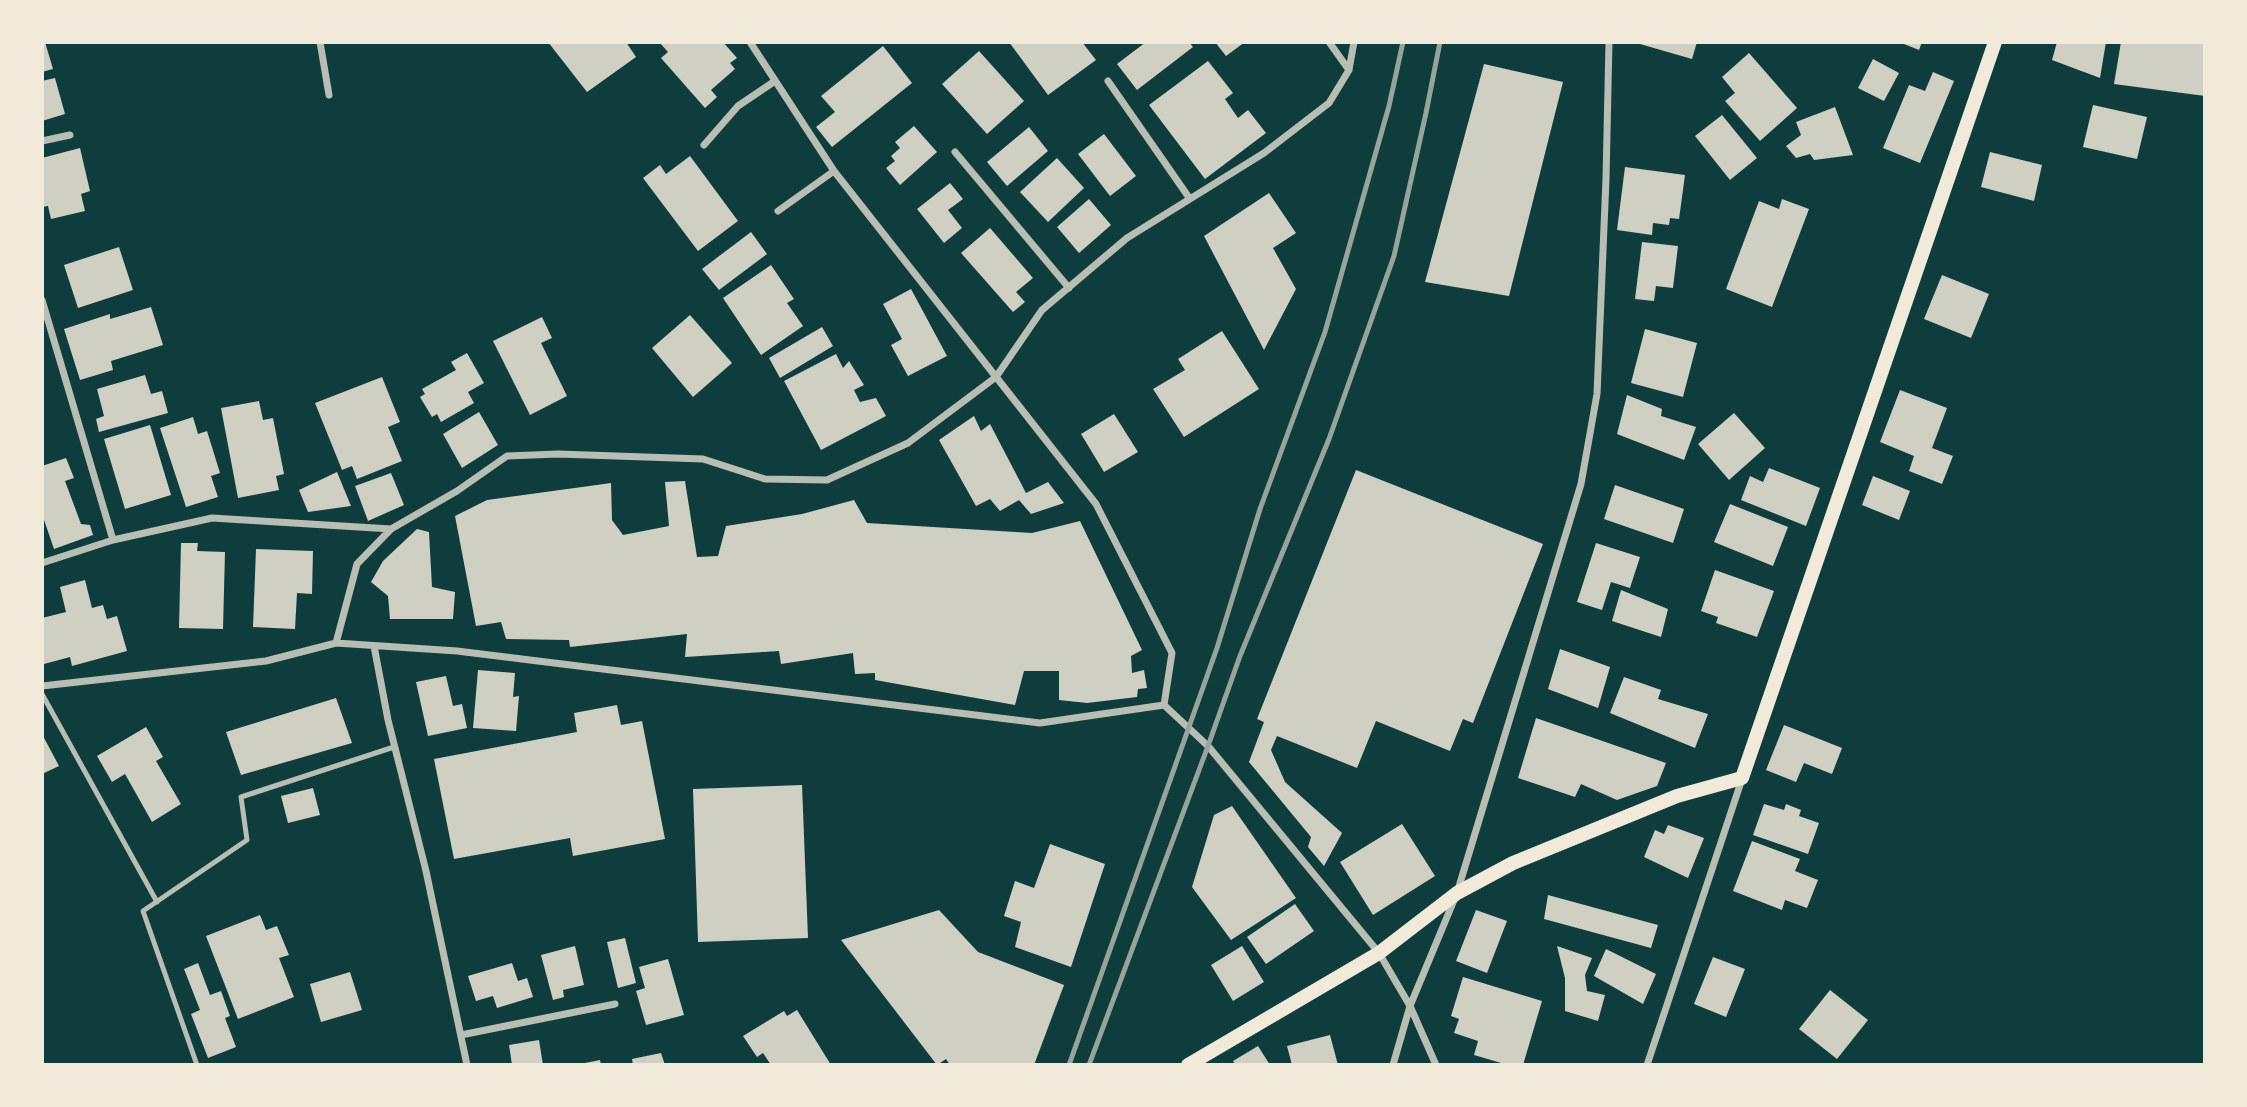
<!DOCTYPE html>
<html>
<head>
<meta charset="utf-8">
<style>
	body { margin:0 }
	#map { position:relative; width:2247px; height:1107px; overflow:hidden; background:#0f3d3e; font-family:"Archivo Narrow",sans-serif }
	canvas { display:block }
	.frame { position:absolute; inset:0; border:44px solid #f1e9da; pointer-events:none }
</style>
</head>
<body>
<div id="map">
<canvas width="2247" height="1107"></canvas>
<div class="frame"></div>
</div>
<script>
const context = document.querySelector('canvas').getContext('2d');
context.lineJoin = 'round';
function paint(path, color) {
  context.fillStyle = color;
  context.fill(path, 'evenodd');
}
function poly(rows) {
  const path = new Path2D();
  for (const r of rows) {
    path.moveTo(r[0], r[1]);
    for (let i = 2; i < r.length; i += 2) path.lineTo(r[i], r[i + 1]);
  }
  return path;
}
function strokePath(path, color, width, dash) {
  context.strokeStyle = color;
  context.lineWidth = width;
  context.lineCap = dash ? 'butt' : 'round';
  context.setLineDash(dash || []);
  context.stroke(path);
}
const building = poly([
	[42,42,45,42,53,69,42,72],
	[548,42,626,42,636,57,587,92],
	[659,42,723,42,737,58,730,63,735,69,711,90,717,97,705,108,661,58,668,52],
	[1009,42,1082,42,1096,60,1048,95],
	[1146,42,1189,42,1193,47,1137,90,1117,64],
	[1215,42,1245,42,1226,56],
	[1633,42,1697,42,1692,59],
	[1899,42,1922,42,1919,50],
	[2057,42,2106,42,2100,78,2052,60],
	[2121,42,2205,42,2205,96,2114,84],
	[883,46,912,83,832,147,816,127,835,112,821,96],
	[979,51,1024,101,987,134,942,84],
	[1749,53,1797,108,1760,141,1725,101,1735,93,1722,77],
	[1873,59,1899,73,1884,101,1858,88],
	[1208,61,1233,93,1225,99,1238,118,1248,110,1266,133,1205,179,1149,105],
	[1484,64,1563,82,1509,296,1425,282],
	[1933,72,1954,81,1920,163,1883,148,1909,85,1925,91],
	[55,78,65,114,42,121,42,81],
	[2093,105,2147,117,2137,159,2083,147],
	[1835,107,1853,155,1814,160,1810,154,1796,158,1786,146,1801,135,1796,122],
	[1722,115,1757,158,1730,180,1695,136],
	[914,126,937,152,900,185,886,168,895,161,891,156,900,148,895,142],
	[1029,127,1048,151,1007,186,987,162],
	[1104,134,1136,176,1110,196,1078,154],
	[80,148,90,191,81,194,85,211,51,219,48,206,42,207,42,158],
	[1990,152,2042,165,2034,201,1981,187],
	[690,156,738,221,698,251,643,178,660,165,666,174],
	[1057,158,1084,188,1048,222,1020,192],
	[1625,167,1685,175,1679,219,1670,218,1669,225,1653,223,1652,235,1617,230],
	[950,183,963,199,948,210,962,228,944,243,917,209],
	[1269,193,1296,233,1273,248,1296,289,1264,350,1204,236],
	[1089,199,1111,225,1079,253,1057,227],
	[1782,199,1809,209,1772,307,1726,289,1759,201,1779,209],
	[990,228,1033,278,1016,292,1025,302,1013,312,961,253],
	[751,232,767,254,719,290,702,269],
	[1642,242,1678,246,1673,288,1656,286,1654,301,1635,299],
	[119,247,133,290,78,308,64,265],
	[771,265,794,299,787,303,803,326,761,355,723,298],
	[1942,275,1989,294,1971,338,1924,319],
	[911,289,947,356,908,376,891,345,902,339,883,304],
	[151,307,163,345,111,361,113,370,80,380,64,329,110,314,110,319],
	[690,315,732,363,693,397,652,348],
	[542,317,552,338,541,343,567,396,530,415,493,341],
	[822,327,833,346,780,378,769,358],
	[1645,329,1697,343,1683,397,1631,383],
	[1222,331,1259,389,1184,437,1153,389,1185,370,1178,359],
	[467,353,484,383,468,392,474,403,441,422,437,414,432,417,420,397,425,394,422,389,456,370,451,362],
	[836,354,843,368,849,361,864,385,854,390,860,402,876,398,886,416,821,450,784,381],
	[145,375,151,394,162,391,168,413,99,432,96,419,104,416,97,389],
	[382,377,400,422,388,427,402,461,357,479,352,466,342,470,315,403],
	[1900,390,1947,408,1932,448,1953,456,1942,484,1909,471,1914,456,1880,442],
	[1627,395,1662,409,1661,416,1696,427,1684,460,1617,434],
	[259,401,263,420,273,418,284,474,276,476,279,490,238,498,221,408],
	[479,412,498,445,462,468,443,434],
	[1734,413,1765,448,1729,480,1698,444],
	[1114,414,1138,452,1104,472,1081,434],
	[974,416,981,431,990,424,1026,493,1048,482,1064,503,1031,514,1019,500,1000,511,990,499,976,506,939,440],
	[193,417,198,434,207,431,220,473,211,476,218,497,186,507,160,428],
	[150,425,171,495,125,509,104,439],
	[66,458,74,478,65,481,81,524,90,525,93,535,54,549,42,514,42,466],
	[1769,468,1820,488,1806,526,1741,500,1750,476,1763,482],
	[1356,470,1543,544,1473,723,1463,719,1450,751,1376,721,1357,768,1277,736,1271,750,1285,782,1342,833,1324,866,1308,847,1311,837,1249,762,1264,722,1257,719],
	[337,472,351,506,308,512,299,490],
	[391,473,404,505,368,521,355,486],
	[1873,476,1910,491,1899,520,1862,505],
	[685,481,697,557,718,556,726,526,802,514,854,500,867,523,1032,533,1080,521,1142,650,1131,656,1132,673,1144,670,1147,688,1138,689,1137,697,1087,703,1059,700,1059,671,1024,671,1015,705,875,680,875,673,855,674,853,653,781,664,779,651,685,657,687,634,570,647,569,640,506,639,501,622,476,626,455,516,487,500,611,483,612,520,623,535,669,526,665,482],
	[1615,485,1684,509,1673,543,1604,519],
	[1730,504,1788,527,1773,566,1714,542],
	[417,529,429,532,432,587,455,592,453,619,390,619,388,596,371,582,383,561],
	[181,543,198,543,197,551,225,552,223,629,179,628],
	[1596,543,1640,557,1630,588,1611,582,1602,610,1577,602],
	[256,549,313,551,312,594,297,593,295,629,253,627],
	[1715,570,1774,591,1757,637,1716,623,1718,617,1701,611],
	[85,580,92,608,103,605,107,619,117,616,127,651,72,666,70,657,44,664,42,618,66,612,60,587],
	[1621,590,1668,609,1661,637,1612,621],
	[1560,649,1610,667,1598,708,1548,689],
	[478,670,515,673,513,697,519,696,516,731,473,728],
	[446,676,453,706,462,704,467,728,428,736,416,682],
	[1624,677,1661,690,1658,699,1708,714,1695,748,1610,713],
	[336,698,352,743,241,775,226,732],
	[617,705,621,725,642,721,665,839,573,856,570,838,454,859,434,759,577,732,574,713],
	[1536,718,1666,763,1657,786,1617,800,1581,784,1575,797,1518,778],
	[1784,725,1842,748,1832,774,1804,763,1796,782,1766,770],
	[146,727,163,757,156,761,181,804,152,822,125,774,112,782,97,756],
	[42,734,59,766,42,774],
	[802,785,808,938,698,942,693,789],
	[313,788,320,815,288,823,281,796],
	[1764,804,1784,810,1786,804,1801,810,1799,816,1819,823,1808,854,1753,835],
	[1232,806,1296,898,1231,940,1192,887,1214,815],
	[1402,824,1435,876,1373,915,1340,862],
	[1668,825,1704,838,1688,878,1644,857,1655,830,1664,834],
	[1752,841,1800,859,1795,871,1818,880,1807,908,1785,900,1782,910,1733,891],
	[1050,844,1105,864,1071,967,1015,947,1021,922,1004,916,1015,881,1034,888],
	[1548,895,1658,925,1651,948,1544,919],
	[1295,904,1314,931,1266,964,1247,937],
	[939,910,978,952,1064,985,1034,1065,950,1065,946,1059,937,1065,841,940],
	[1476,910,1507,921,1487,973,1456,961],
	[260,915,266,930,277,926,289,955,279,958,294,997,238,1019,206,936],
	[625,938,636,983,618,988,607,942],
	[575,946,584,985,563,990,564,997,553,1000,541,955],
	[1242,946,1264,982,1233,1001,1211,965],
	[1557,946,1592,958,1585,975,1587,991,1605,995,1598,1021,1565,1011,1565,978],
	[1606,949,1656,974,1643,1004,1594,976],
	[1713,957,1745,969,1726,1017,1694,1004],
	[668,959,684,1015,646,1025,636,991,645,988,639,967],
	[198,963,210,995,221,991,230,1016,225,1018,236,1047,208,1058,191,1014,200,1010,184,969],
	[512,963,518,981,527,978,533,997,497,1008,493,996,476,1001,468,976],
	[350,972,362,1010,321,1022,310,984],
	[1463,977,1542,1001,1523,1065,1508,1065,1474,1055,1478,1041,1454,1033,1459,1019,1451,1016],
	[1830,990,1868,1020,1837,1059,1799,1029],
	[797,1010,831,1065,771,1065,763,1053,757,1057,743,1036,784,1011,787,1016],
	[1330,1035,1338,1065,1292,1065,1287,1046],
	[539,1040,543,1065,512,1065,509,1045],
	[1258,1046,1270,1065,1236,1065,1233,1061],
	[661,1053,665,1065,633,1065,632,1059],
	[600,1060,601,1065,580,1065,580,1064]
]);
const service = poly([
	[42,694,157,902],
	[197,1065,143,911,247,840,241,797,394,747]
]);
const minor = poly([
	[320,42,329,95],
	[750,42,834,171,1096,504,1172,653,1164,705],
	[1329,42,1349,70],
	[1108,81,1190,199],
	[42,141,70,135],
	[704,145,738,106,775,81],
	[955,152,1069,288],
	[778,211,834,171],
	[42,300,113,540],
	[42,563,113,540,212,518,391,529],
	[336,643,357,564,391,529,457,491,507,456,558,454,703,459,765,479,827,480,908,443,996,377,1042,310,1127,238,1264,153,1329,103,1349,70,1354,42],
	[374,646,388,720,426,871,467,1065],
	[42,686,266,661,336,643,457,651,1040,723,1164,705],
	[1164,705,1208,746,1379,953,1410,1006,1436,1065],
	[461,1035,615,1004],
	[1393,1065,1410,1006,1457,893,1581,484,1597,394,1606,179,1609,42],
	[1647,1065,1742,779]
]);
const secondary = poly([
	[1188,1065,1379,953,1457,893,1513,863,1677,796,1742,778,1995,42]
]);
const rail = poly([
	[1069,1065,1217,648,1260,509,1325,332,1389,106,1403,42],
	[1089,1065,1208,746,1240,656,1329,439,1394,256,1426,113,1440,42]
]);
paint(building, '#cfcfc3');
strokePath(service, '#b8beb3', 5);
strokePath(minor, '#b8beb3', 7);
strokePath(secondary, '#f1e9da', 14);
strokePath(rail, '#97a49c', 5);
</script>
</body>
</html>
